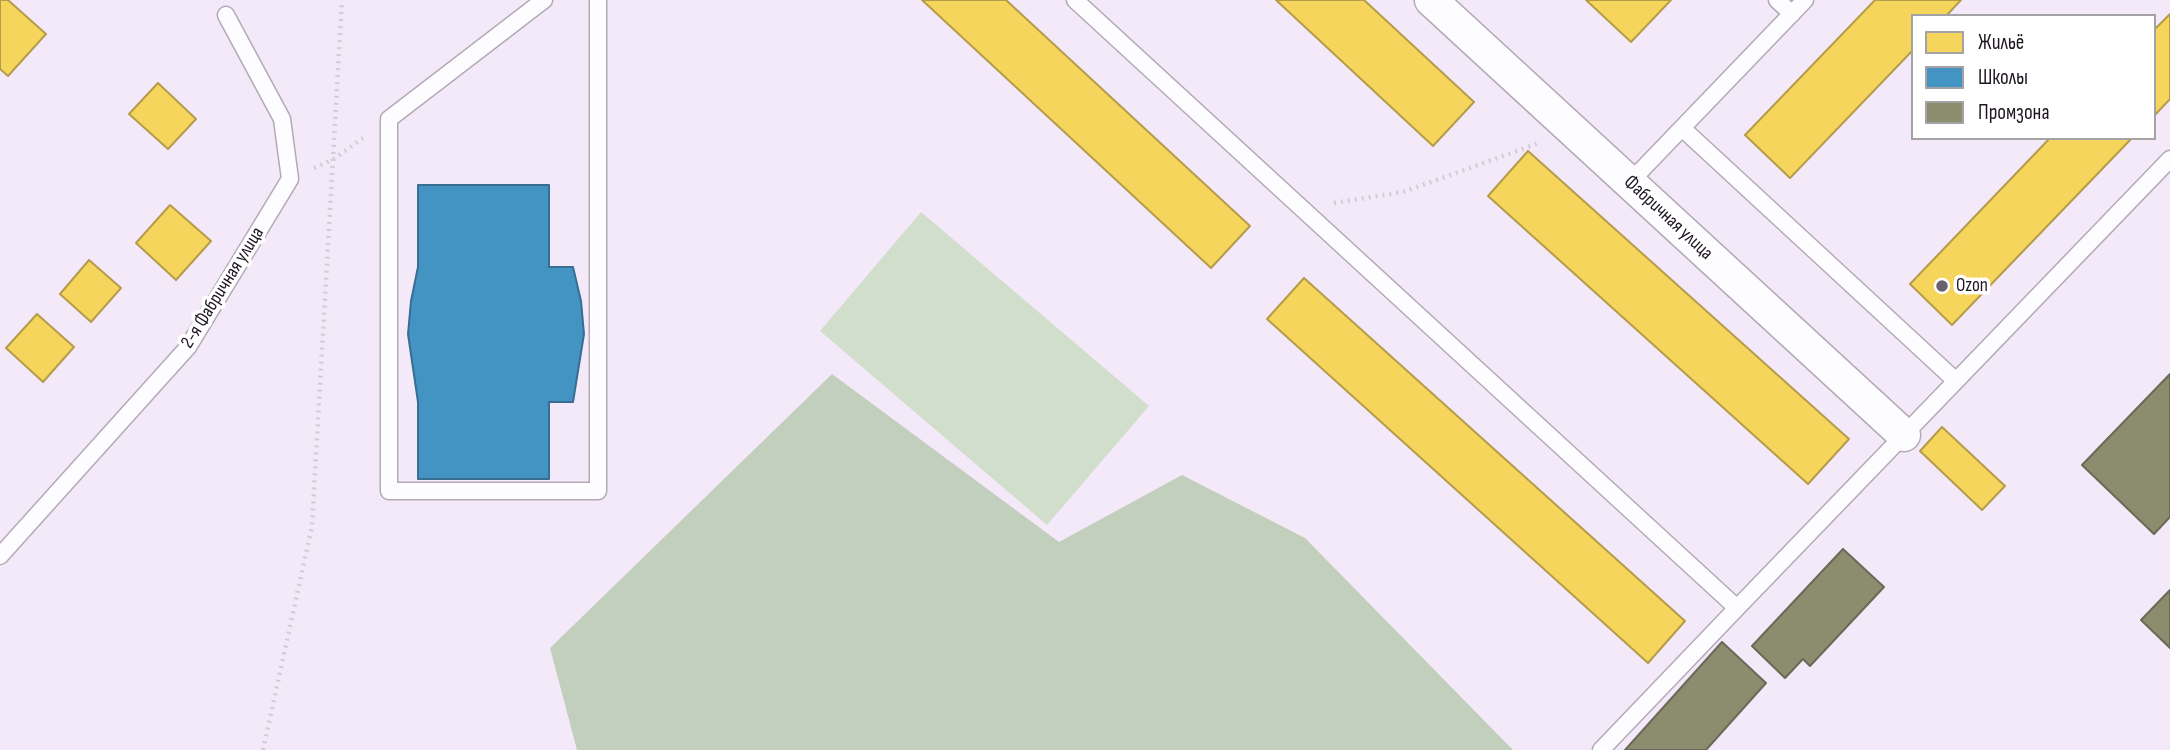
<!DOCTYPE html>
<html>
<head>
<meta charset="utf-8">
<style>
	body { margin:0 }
	#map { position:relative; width:2170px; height:750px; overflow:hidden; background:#f4e9f9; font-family:"Sofia Sans Condensed",sans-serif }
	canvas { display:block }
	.legend { position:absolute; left:1911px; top:14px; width:245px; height:126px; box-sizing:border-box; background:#fff; border:2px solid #a5a2a6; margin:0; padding:9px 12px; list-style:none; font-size:21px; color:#1d1620 }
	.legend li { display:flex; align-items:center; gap:14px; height:35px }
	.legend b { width:35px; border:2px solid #a5a2a6 }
</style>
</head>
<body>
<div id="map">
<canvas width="2170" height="750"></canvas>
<ul class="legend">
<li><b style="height:19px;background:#f6d55c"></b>Жильё</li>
<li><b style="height:19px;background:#4393c3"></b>Школы</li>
<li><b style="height:19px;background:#8c8c6e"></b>Промзона</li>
</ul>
</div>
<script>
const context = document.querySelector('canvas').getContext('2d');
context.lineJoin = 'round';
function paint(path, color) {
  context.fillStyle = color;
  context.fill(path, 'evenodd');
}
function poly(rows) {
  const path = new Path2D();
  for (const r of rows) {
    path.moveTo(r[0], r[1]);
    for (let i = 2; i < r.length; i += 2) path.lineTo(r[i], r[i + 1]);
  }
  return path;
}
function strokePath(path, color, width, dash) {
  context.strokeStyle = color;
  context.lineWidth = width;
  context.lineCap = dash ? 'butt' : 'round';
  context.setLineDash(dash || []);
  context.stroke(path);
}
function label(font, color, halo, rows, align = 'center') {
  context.font = font + ' "Sofia Sans Condensed",sans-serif';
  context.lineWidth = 7;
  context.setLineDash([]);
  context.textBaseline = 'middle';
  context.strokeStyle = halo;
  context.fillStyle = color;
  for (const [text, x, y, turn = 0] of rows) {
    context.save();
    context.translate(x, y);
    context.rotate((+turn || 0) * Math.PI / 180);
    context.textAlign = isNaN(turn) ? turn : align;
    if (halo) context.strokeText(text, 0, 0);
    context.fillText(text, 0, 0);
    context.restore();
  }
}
const green = poly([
	[921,212,1149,406,1047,525,820,331]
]);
const forest = poly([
	[832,374,1059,542,1182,475,1305,538,1513,750,577,750,550,648]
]);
const homes = poly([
	[0,0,8,0,46,34,8,76,0,69,0,0],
	[922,0,1006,0,1250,226,1211,268,922,0],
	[1276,0,1364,0,1474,102,1433,146,1276,0],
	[1586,0,1671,0,1631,42,1586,0],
	[1875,0,1961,0,1946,16,1913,16,1913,50,1790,178,1745,135,1875,0],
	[2170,14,2170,99,2154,116,2154,30,2170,14],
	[158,83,196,119,168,149,129,114,158,83],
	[2050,138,2132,138,1952,325,1910,284,2050,138],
	[1528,151,1849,439,1808,484,1488,196,1528,151],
	[170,205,211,241,176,280,136,243,170,205],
	[89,260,121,288,91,322,60,294,89,260],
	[1304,278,1685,621,1648,663,1267,319,1304,278],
	[37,314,74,347,43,382,6,348,37,314],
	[1942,427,2005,486,1982,510,1920,451,1942,427]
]);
const schools = poly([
	[418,185,549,185,549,267,573,267,581,301,584,334,573,402,549,402,549,479,418,479,418,402,408,334,411,301,418,267,418,185]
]);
const industry = poly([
	[2170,374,2170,517,2154,534,2082,465,2170,374],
	[1843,549,1884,587,1810,666,1803,659,1785,678,1752,646,1843,549],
	[2170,590,2170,648,2141,620,2170,590],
	[1722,642,1766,683,1706,750,1625,750,1722,642]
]);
const path = poly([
	[314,168,334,159,363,138],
	[1334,203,1403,192,1539,143],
	[263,750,312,526,342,0]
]);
const lane = poly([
	[544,0,389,119,389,491,598,491,598,0],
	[1075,0,1737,608,2170,159],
	[1777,0,1792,14],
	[1682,128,1956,381],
	[1629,183,1805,0],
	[0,556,188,347,290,179,282,119,226,15],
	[1601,750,1737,608]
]);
const street = poly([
	[1431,0,1904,435]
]);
const markers = [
	[1942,286,7,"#68606c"]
];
const streetNames = [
	["Фабричная улица",1668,218,43],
	["2-я Фабричная улица",223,288,-58]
];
const poiNames = [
	["Ozon",1956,286]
];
paint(green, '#d2decc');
paint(forest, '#c2cfbc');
paint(homes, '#f6d55c');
strokePath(homes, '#b59c4a', 2);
paint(schools, '#4393c3');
strokePath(schools, '#386e92', 2);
paint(industry, '#8c8c6e');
strokePath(industry, '#6b6957', 2);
strokePath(lane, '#b3aab6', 19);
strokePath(street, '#b3aab6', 35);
strokePath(path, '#d1ced3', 4.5, [2, 5]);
strokePath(lane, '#fdfcfe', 16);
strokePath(street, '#fdfcfe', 32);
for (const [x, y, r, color] of markers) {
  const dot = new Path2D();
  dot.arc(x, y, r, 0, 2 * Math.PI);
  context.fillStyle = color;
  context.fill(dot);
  strokePath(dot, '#fff', 2.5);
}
label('19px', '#1d1620', '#fff', streetNames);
label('19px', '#1d1620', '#fff', poiNames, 'left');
</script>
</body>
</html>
